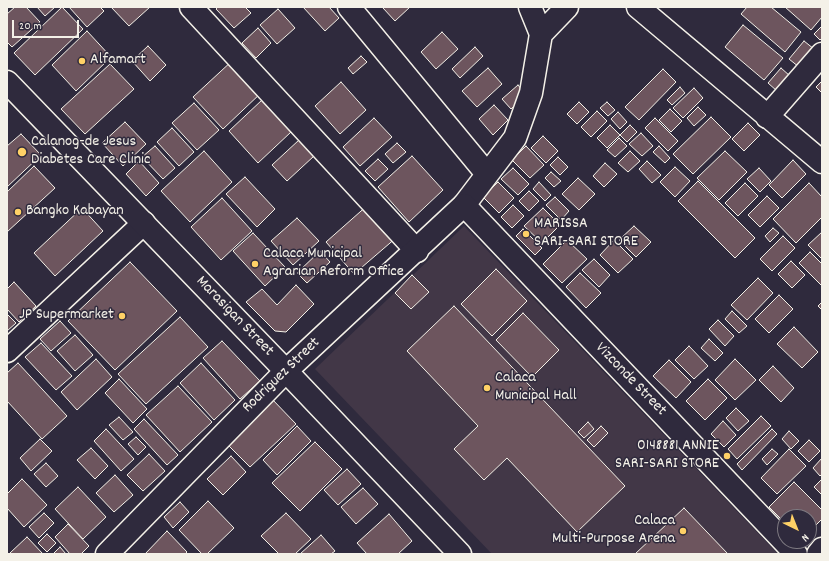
<!DOCTYPE html>
<html>
<head>
<meta charset="utf-8">
<style>
	body { margin:0 }
	#map { position:relative; width:829px; height:561px; overflow:hidden; background:#2f2a3d; font-family:Dekko,sans-serif }
	canvas { display:block }
	.frame { position:absolute; inset:0; border:8px solid #f4f1e8; pointer-events:none }
	.north { position:absolute; left:777px; top:509px; width:40px; height:40px; box-sizing:border-box; background:#2f2a3d; border:1px solid #7e7a81; border-radius:50%; rotate:137deg; font-size:11px; font-weight:700; line-height:16px; text-align:center; color:#f4f1e8 }
	.north::after { content:''; display:block; margin:auto; width:14px; height:18px; background:#ffd166; clip-path:polygon(50% 0,100% 100%,50% 72%,0 100%) }
	.scale { position:absolute; left:12px; top:20px; width:67px; height:18px; box-sizing:border-box; border:2px solid #f4f1e8; border-top:0; padding-left:5px; font-size:12px; line-height:14px; white-space:nowrap; color:#f4f1e8; -webkit-text-stroke:3px #2f2a3d; paint-order:stroke }
</style>
</head>
<body>
<div id="map">
<canvas width="829" height="561"></canvas>
<div class="frame"></div>
<div class="north">N</div>
<div class="scale">20 m</div>
</div>
<script>
const context = document.querySelector('canvas').getContext('2d');
context.lineJoin = 'round';
function paint(path, color) {
  context.fillStyle = color;
  context.fill(path, 'evenodd');
}
function poly(rows) {
  const path = new Path2D();
  for (const r of rows) {
    path.moveTo(r[0], r[1]);
    for (let i = 2; i < r.length; i += 2) path.lineTo(r[i], r[i + 1]);
  }
  return path;
}
function strokePath(path, color, width, dash) {
  context.strokeStyle = color;
  context.lineWidth = width;
  context.lineCap = dash ? 'butt' : 'round';
  context.setLineDash(dash || []);
  context.stroke(path);
}
function label(font, color, halo, rows, align = 'center') {
  context.font = font + ' Dekko,sans-serif';
  context.lineWidth = 3;
  context.setLineDash([]);
  context.textBaseline = 'middle';
  context.strokeStyle = halo;
  context.fillStyle = color;
  for (const [text, x, y, turn = 0] of rows) {
    context.save();
    context.translate(x, y);
    context.rotate((+turn || 0) * Math.PI / 180);
    context.textAlign = isNaN(turn) ? turn : align;
    if (halo) context.strokeText(text, 0, 0);
    context.fillText(text, 0, 0);
    context.restore();
  }
}
const built = poly([
	[464,226,778,554,492,554,315,369]
]);
const building = poly([
	[15,7,26,7,40,22,12,47,7,42,7,14,15,7],
	[37,7,55,7,45,16,37,7],
	[62,7,83,29,35,75,14,53,62,7],
	[69,7,100,7,104,11,87,27,69,7],
	[111,7,150,7,129,26,111,7],
	[218,7,245,7,251,13,234,28,216,9,218,7],
	[303,7,329,7,339,18,325,31,303,7],
	[384,7,410,7,395,21,383,8,384,7],
	[747,7,771,7,801,32,785,52,741,14,747,7],
	[785,7,822,7,822,17,811,30,785,7],
	[278,9,295,28,277,44,260,25,278,9],
	[743,25,783,58,764,80,725,47,743,25],
	[822,26,822,38,820,40,814,34,822,26],
	[258,28,271,43,256,58,242,43,258,28],
	[87,31,111,57,76,91,52,65,87,31],
	[442,32,458,49,436,69,421,52,442,32],
	[804,41,814,49,799,67,789,59,804,41],
	[148,46,166,65,150,81,132,61,148,46],
	[475,47,483,56,460,78,452,69,475,47],
	[361,56,367,62,353,74,348,68,361,56],
	[233,60,262,92,223,129,193,97,233,60],
	[110,64,134,89,85,134,61,109,110,64],
	[488,68,502,84,477,107,462,91,488,68],
	[781,68,790,76,777,91,768,83,781,68],
	[663,69,676,82,639,120,625,107,663,69],
	[822,81,822,93,816,87,822,81],
	[341,82,366,110,340,134,315,106,341,82],
	[518,85,526,95,511,109,502,99,518,85],
	[680,87,685,93,672,105,667,100,680,87],
	[694,88,703,98,683,118,673,108,694,88],
	[262,100,291,132,258,163,229,131,262,100],
	[579,102,589,112,577,124,567,114,579,102],
	[607,102,615,110,608,116,600,108,607,102],
	[194,103,219,130,197,150,172,123,194,103],
	[494,105,508,120,493,135,479,119,494,105],
	[698,107,706,115,694,126,687,118,698,107],
	[670,109,682,121,671,132,659,120,670,109],
	[597,111,607,121,591,137,581,127,597,111],
	[618,112,627,122,620,129,611,119,618,112],
	[711,117,731,137,693,174,673,154,711,117],
	[374,118,392,137,360,166,343,147,374,118],
	[655,118,678,141,668,151,645,128,655,118],
	[125,122,146,144,123,166,102,143,125,122],
	[748,123,760,135,744,151,732,139,748,123],
	[610,125,620,135,607,148,597,138,610,125],
	[630,125,637,132,627,142,620,135,630,125],
	[172,128,194,152,179,166,157,142,172,128],
	[641,133,653,146,642,156,629,144,641,133],
	[21,134,41,155,7,187,7,146,21,134],
	[543,136,558,151,546,163,531,148,543,136],
	[619,138,627,146,615,157,607,150,619,138],
	[299,140,314,156,287,181,272,165,299,140],
	[397,143,406,152,393,163,385,154,397,143],
	[155,146,175,168,163,179,142,157,155,146],
	[526,146,544,165,530,178,512,160,526,146],
	[659,146,670,158,665,163,653,152,659,146],
	[204,151,232,182,190,222,161,191,204,151],
	[630,151,640,161,628,172,618,163,630,151],
	[725,151,747,172,719,200,697,178,725,151],
	[412,156,443,190,409,222,378,187,412,156],
	[558,157,568,167,560,175,550,165,558,157],
	[378,159,388,169,375,181,365,171,378,159],
	[793,160,806,174,782,198,769,185,793,160],
	[139,161,159,183,146,196,126,174,139,161],
	[647,161,661,175,652,183,639,169,647,161],
	[605,163,617,174,604,187,593,176,605,163],
	[34,166,55,188,7,232,7,192,34,166],
	[675,167,690,181,675,197,660,182,675,167],
	[513,168,529,184,518,195,501,179,513,168],
	[759,168,771,181,760,192,747,179,759,168],
	[551,172,561,181,554,187,545,178,551,172],
	[245,177,275,209,257,227,226,194,245,177],
	[578,178,595,194,579,210,562,194,578,178],
	[698,181,755,238,735,258,678,201,698,181],
	[498,182,514,198,499,213,483,197,498,182],
	[539,182,551,195,545,201,533,189,539,182],
	[745,183,758,196,738,216,725,203,745,183],
	[809,183,822,197,822,217,796,243,773,219,809,183],
	[529,191,539,201,529,211,519,201,529,191],
	[767,196,779,208,760,227,748,215,767,196],
	[555,197,569,211,561,220,546,205,555,197],
	[222,198,252,231,221,260,191,227,222,198],
	[369,204,397,237,354,274,326,242,369,204],
	[513,205,524,216,512,228,501,217,513,205],
	[82,208,103,231,55,276,34,253,82,208],
	[543,208,560,225,542,243,524,226,543,208],
	[297,218,319,241,293,265,271,241,297,218],
	[634,226,651,242,636,257,619,240,634,226],
	[773,228,779,233,770,242,765,236,773,228],
	[523,229,542,248,535,255,516,236,523,229],
	[822,232,822,259,808,245,822,232],
	[253,233,285,267,265,286,233,251,253,233],
	[783,236,795,248,772,271,760,259,783,236],
	[567,240,587,259,562,283,543,264,567,240],
	[614,240,633,259,618,273,600,255,614,240],
	[320,251,330,262,307,283,297,273,320,251],
	[810,252,822,264,822,286,799,263,810,252],
	[594,259,610,275,599,287,582,270,594,259],
	[791,261,805,275,792,288,778,274,791,261],
	[130,262,177,311,115,370,68,321,130,262],
	[496,269,527,301,492,336,461,304,496,269],
	[580,273,601,293,586,308,566,287,580,273],
	[412,275,429,292,411,309,395,293,412,275],
	[758,278,773,293,747,320,731,305,758,278],
	[14,282,36,306,19,322,7,309,7,289,14,282],
	[296,285,314,304,286,332,275,331,246,302,262,289,277,305,296,285],
	[779,295,793,309,769,333,755,319,779,295],
	[822,302,822,310,818,306,822,302],
	[454,306,625,486,577,532,507,458,484,480,454,449,478,426,407,351,454,306],
	[732,311,747,326,739,333,725,319,732,311],
	[523,313,559,350,532,377,496,340,523,313],
	[7,314,16,323,7,331,7,314],
	[180,317,208,347,146,404,118,374,180,317],
	[718,320,734,336,725,346,709,329,718,320],
	[60,321,71,333,51,351,40,339,60,321],
	[794,327,818,352,802,368,777,344,794,327],
	[75,335,93,355,75,371,57,351,75,335],
	[709,339,723,353,715,361,701,348,709,339],
	[222,341,260,381,240,399,203,358,222,341],
	[41,343,72,376,56,390,25,357,41,343],
	[689,346,708,366,694,379,675,360,689,346],
	[96,359,112,377,77,410,61,392,96,359],
	[735,359,756,380,735,400,715,380,735,359],
	[669,360,691,382,676,398,653,376,669,360],
	[18,363,67,416,42,439,7,401,7,373,18,363],
	[201,363,235,400,214,420,180,383,201,363],
	[773,366,794,388,781,402,759,380,773,366],
	[119,379,147,409,133,423,105,393,119,379],
	[708,379,727,398,705,420,686,401,708,379],
	[178,386,212,422,180,452,146,415,178,386],
	[271,398,296,424,250,467,225,442,271,398],
	[736,408,749,421,738,431,726,418,736,408],
	[761,416,771,426,737,459,728,449,761,416],
	[119,417,133,432,123,440,109,425,119,417],
	[144,419,178,455,167,465,134,429,144,419],
	[723,421,736,435,724,447,711,434,723,421],
	[588,422,594,429,584,438,578,432,588,422],
	[297,426,311,441,277,475,263,460,297,426],
	[601,426,608,433,594,447,587,440,601,426],
	[106,429,134,459,121,471,94,441,106,429],
	[772,429,777,434,742,470,737,464,772,429],
	[789,431,799,441,791,449,782,439,789,431],
	[136,437,146,447,138,455,128,444,136,437],
	[40,439,52,451,31,471,20,458,40,439],
	[809,440,820,451,809,462,798,451,809,440],
	[315,442,342,469,300,511,272,483,315,442],
	[91,448,108,466,95,479,77,460,91,448],
	[772,449,778,454,767,465,762,459,772,449],
	[789,449,806,466,777,494,761,478,789,449],
	[149,454,165,471,143,491,127,475,149,454],
	[231,456,246,472,223,495,207,479,231,456],
	[822,458,822,474,820,476,813,468,822,458],
	[46,463,58,476,46,487,34,474,46,463],
	[347,469,361,484,338,505,324,490,347,469],
	[115,475,133,495,114,512,96,493,115,475],
	[22,479,47,505,24,527,7,508,7,494,22,479],
	[822,479,822,495,814,487,822,479],
	[794,482,822,510,822,519,809,532,809,517,785,517,785,523,769,507,794,482],
	[78,487,106,517,83,539,55,509,78,487],
	[363,488,378,504,356,524,341,507,363,488],
	[208,501,234,528,207,554,202,554,179,530,208,501],
	[180,502,189,512,173,528,164,517,180,502],
	[684,508,728,554,635,554,684,508],
	[44,513,54,523,39,538,29,527,44,513],
	[286,513,311,539,295,554,279,554,261,536,286,513],
	[389,514,412,541,398,554,367,554,357,543,389,514],
	[68,524,89,546,81,554,70,554,55,537,68,524],
	[167,531,187,552,185,554,145,554,167,531],
	[47,534,56,543,47,552,38,543,47,534],
	[321,535,335,551,331,554,300,554,321,535],
	[27,537,43,554,11,554,10,553,27,537],
	[60,547,66,554,53,554,60,547]
]);
const minor = poly([
	[191,7,417,251],
	[349,7,487,174],
	[530,7,541,34],
	[638,7,822,162],
	[767,117,822,54],
	[464,205,515,138,531,93,541,34,567,7],
	[7,351,144,223],
	[107,554,286,371],
	[818,554,822,549]
]);
const major = poly([
	[7,82,286,371,460,554],
	[286,371,464,205,796,554]
]);
const markers = [
	[82,61,4,"#ffd166"],
	[22,152,5,"#ffd166"],
	[18,212,4,"#ffd166"],
	[526,234,4,"#ffd166"],
	[255,264,4,"#ffd166"],
	[122,316,4,"#ffd166"],
	[487,388,4,"#ffd166"],
	[727,456,4,"#ffd166"],
	[683,531,4,"#ffd166"]
];
const poiNames = [
	["Alfamart",90,61],
	["Calanog-de Jesus",31,143],
	["Diabetes Care Clinic",31,161],
	["Bangko Kabayan",26,212],
	["MARISSA",534,225],
	["SARI-SARI STORE",534,243],
	["Calaca Municipal",263,255],
	["Agrarian Reform Office",263,273],
	["JP Supermarket",114,316,"right"],
	["Calaca",495,379],
	["Municipal Hall",495,397],
	["0148881 ANNIE",719,447,"right"],
	["SARI-SARI STORE",719,465,"right"],
	["Calaca",675,522,"right"],
	["Multi-Purpose Arena",675,540,"right"]
];
const streetNames = [
	["Marasigan Street",234,317,46],
	["Rodriguez Street",282,376,-44],
	["Vizconde Street",630,380,46]
];
paint(built, '#423747');
paint(building, '#6d555e');
strokePath(building, '#f4f1e8', 1);
strokePath(minor, '#f4f1e8', 25);
strokePath(major, '#f4f1e8', 25);
strokePath(minor, '#2f2a3d', 22);
strokePath(major, '#2f2a3d', 22);
for (const [x, y, r, color] of markers) {
  const dot = new Path2D();
  dot.arc(x, y, r, 0, 2 * Math.PI);
  context.fillStyle = color;
  context.fill(dot);
  strokePath(dot, '#2f2a3d', 1.5);
}
label('16px', '#f4f1e8', '#2f2a3d', poiNames, 'left');
label('16px', '#f4f1e8', '#2f2a3d', streetNames);
</script>
</body>
</html>
